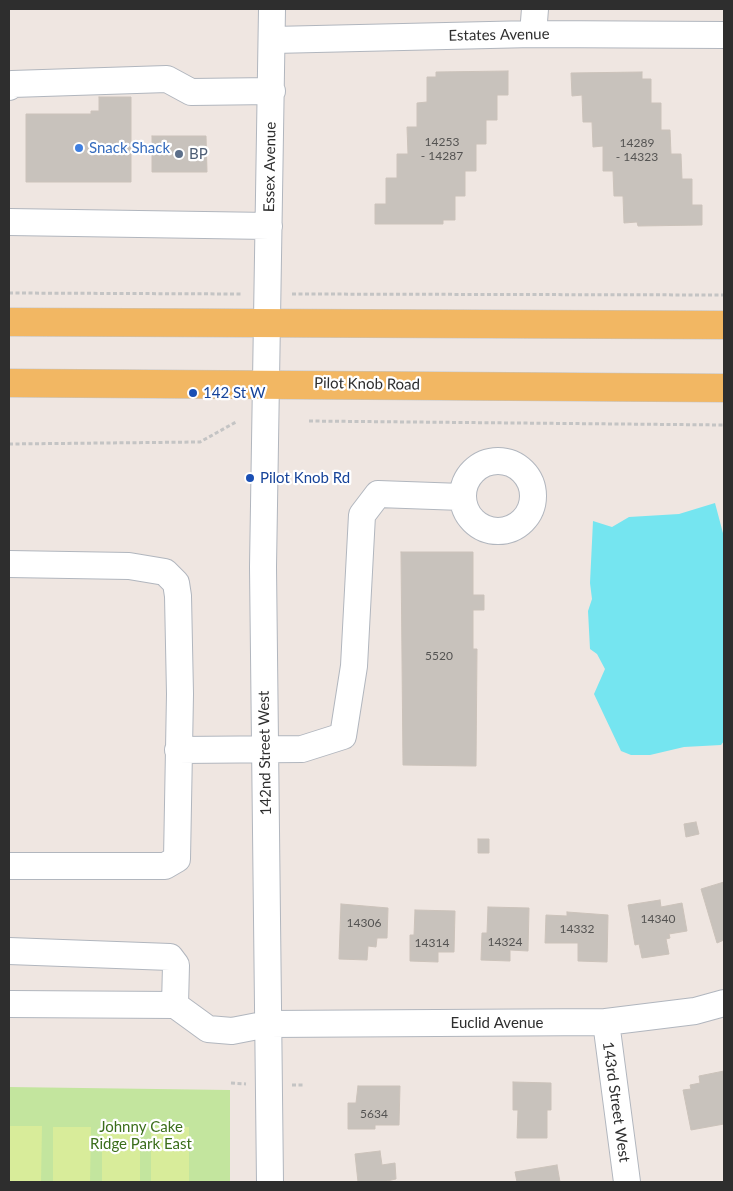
<!DOCTYPE html>
<html>
<head>
<meta charset="utf-8">
<style>
	body { margin:0 }
	#map { position:relative; width:733px; height:1191px; overflow:hidden; background:#efe6e1; font-family:Lato,sans-serif }
	canvas { display:block }
	.frame { position:absolute; inset:0; border:10px solid #2e2e2e; pointer-events:none }
</style>
</head>
<body>
<div id="map">
<canvas width="733" height="1191"></canvas>
<div class="frame"></div>
</div>
<script>
const context = document.querySelector('canvas').getContext('2d');
context.lineJoin = 'round';
function paint(path, color) {
  context.fillStyle = color;
  context.fill(path, 'evenodd');
}
function poly(rows) {
  const path = new Path2D();
  for (const r of rows) {
    if (r.length === 3) {
      path.moveTo(r[0] + r[2], r[1]);
      path.arc(r[0], r[1], r[2], 0, 2 * Math.PI);
      continue;
    }
    path.moveTo(r[0], r[1]);
    for (let i = 2; i < r.length; i += 2) path.lineTo(r[i], r[i + 1]);
  }
  return path;
}
function strokePath(path, color, width, dash) {
  context.strokeStyle = color;
  context.lineWidth = width;
  context.lineCap = dash ? 'butt' : 'round';
  context.setLineDash(dash || []);
  context.stroke(path);
}
function label(font, color, halo, rows, align = 'center') {
  context.font = font + ' Lato,sans-serif';
  context.lineWidth = 4.5;
  context.setLineDash([]);
  context.textBaseline = 'middle';
  context.strokeStyle = halo;
  context.fillStyle = color;
  for (const [text, x, y, turn = 0] of rows) {
    context.save();
    context.translate(x, y);
    context.rotate((+turn || 0) * Math.PI / 180);
    context.textAlign = isNaN(turn) ? turn : align;
    if (halo) context.strokeText(text, 0, 0);
    context.fillText(text, 0, 0);
    context.restore();
  }
}
const green = poly([
	[9,1087,230,1090,230,1182,9,1182]
]);
const pitch = poly([
	[9,1126,42,1126,41,1182,9,1182],
	[53,1127,91,1127,90,1182,53,1182],
	[102,1127,140,1127,140,1182,102,1182],
	[151,1127,189,1127,189,1182,151,1182]
]);
const water = poly([
	[715,503,724,537,724,741,721,745,684,747,650,755,631,755,621,751,594,694,605,669,597,654,590,649,588,611,592,599,590,583,593,521,612,527,629,517,679,514]
]);
const building = poly([
	[508,71,508,95,497,95,497,120,486,120,486,144,476,144,476,171,465,171,465,196,455,196,455,220,443,220,443,224,375,224,375,204,386,204,386,178,397,178,397,154,408,154,407,127,417,127,417,103,427,102,427,77,436,77,436,72,508,71],
	[642,72,642,79,651,79,651,103,661,103,661,130,670,130,671,154,681,154,682,179,692,179,692,205,702,205,702,225,638,226,637,222,624,223,623,196,614,196,613,171,603,171,603,146,593,147,592,122,583,122,582,95,572,96,571,73,642,72],
	[99,97,131,97,131,182,26,182,26,114,91,114,91,111,99,111,99,97],
	[152,136,206,136,207,172,152,172,152,136],
	[401,552,473,552,473,595,484,595,484,610,473,610,473,649,477,649,476,766,403,765,401,552],
	[696,822,699,834,686,837,684,824,696,822],
	[478,839,489,839,489,853,478,853,478,839],
	[724,882,724,940,717,943,701,889,724,882],
	[660,900,661,907,682,903,687,931,669,934,670,938,666,939,669,954,642,958,639,944,635,945,628,905,660,900],
	[341,904,388,908,387,938,377,938,376,947,368,946,367,960,339,959,341,904],
	[488,907,529,908,528,951,510,950,510,961,481,960,482,933,487,933,488,907],
	[415,910,455,911,454,952,438,952,438,962,410,961,410,935,414,935,415,910],
	[567,912,608,915,607,962,578,961,578,943,545,943,546,915,567,916,567,912],
	[724,1071,724,1124,691,1130,683,1090,691,1089,690,1085,700,1083,699,1076,724,1071],
	[513,1082,551,1083,551,1110,547,1110,547,1138,517,1138,518,1110,513,1110,513,1082],
	[358,1086,400,1086,399,1125,375,1125,375,1129,348,1129,348,1103,356,1103,358,1086],
	[380,1151,382,1165,395,1163,396,1179,382,1182,358,1182,355,1154,380,1151],
	[557,1165,560,1182,517,1182,515,1172,557,1165]
]);
const path = poly([
	[9,293,243,294],
	[292,294,724,295],
	[309,421,724,425],
	[9,444,200,442,236,422],
	[231,1083,246,1084],
	[292,1085,304,1085]
]);
const minor = poly([
	[533,34,535,9],
	[273,40,533,34,724,35],
	[9,87,12,84,167,79,191,92,272,91],
	[9,222,269,226],
	[498,496,35],
	[9,564,129,566,165,572,176,583,178,596,180,694,177,859,165,866,9,866],
	[178,750,302,749,343,736,354,666,362,515,378,494,462,497],
	[9,951,170,957,176,965,175,1005],
	[9,1004,175,1005,208,1029,232,1031,268,1024,606,1022,695,1011,724,1003],
	[606,1022,627,1182],
	[270,1182,263,567,272,9]
]);
const major = poly([
	[9,322,724,325],
	[9,383,724,388]
]);
const markers = [
	[79,148,5,"#3f7fe0"],
	[179,154,5,"#5c6f8a"],
	[193,393,5,"#1a4fb4"],
	[250,478,5,"#1a4fb4"]
];
const numberNames = [
	["14253",442,142],
	["- 14287",442,156],
	["14289",637,143],
	["- 14323",637,157],
	["5520",439,656],
	["14340",658,919],
	["14306",364,923],
	["14332",577,929],
	["14324",505,942],
	["14314",432,943],
	["5634",374,1114]
];
const streetNames = [
	["Estates Avenue",499,35,-1],
	["Essex Avenue",270,167,-89],
	["Pilot Knob Road",367,384,1],
	["142nd Street West",265,753,-91],
	["Euclid Avenue",497,1023],
	["143rd Street West",616,1102,82]
];
const shopNames = [
	["Snack Shack",89,148]
];
const serviceNames = [
	["BP",189,154]
];
const transitNames = [
	["142 St W",203,393],
	["Pilot Knob Rd",260,478]
];
const parkNames = [
	["Johnny Cake",141,1127],
	["Ridge Park East",141,1144]
];
paint(green, '#c3e59e');
paint(pitch, '#d8ec9a');
paint(water, '#75e5f0');
paint(building, '#c8c2bc');
strokePath(building, '#cbc2ba', 1);
strokePath(minor, '#b1b6be', 28);
strokePath(major, '#c4c4c4', 29);
strokePath(path, '#c4c4c4', 3, [4, 2.5]);
strokePath(minor, '#fff', 26);
strokePath(major, '#f2b763', 28);
for (const [x, y, r, color] of markers) {
  const dot = new Path2D();
  dot.arc(x, y, r, 0, 2 * Math.PI);
  context.fillStyle = color;
  context.fill(dot);
  strokePath(dot, '#fff', 2);
}
label('12px', '#545352', null, numberNames);
label('15px', '#2e2e2e', '#fff', streetNames);
label('15px', '#366cbe', '#fff', shopNames, 'left');
label('15px', '#4e5e75', '#fff', serviceNames, 'left');
label('15px', '#164399', '#fff', transitNames, 'left');
label('15px', '#3b6e1b', '#fff', parkNames);
</script>
</body>
</html>
